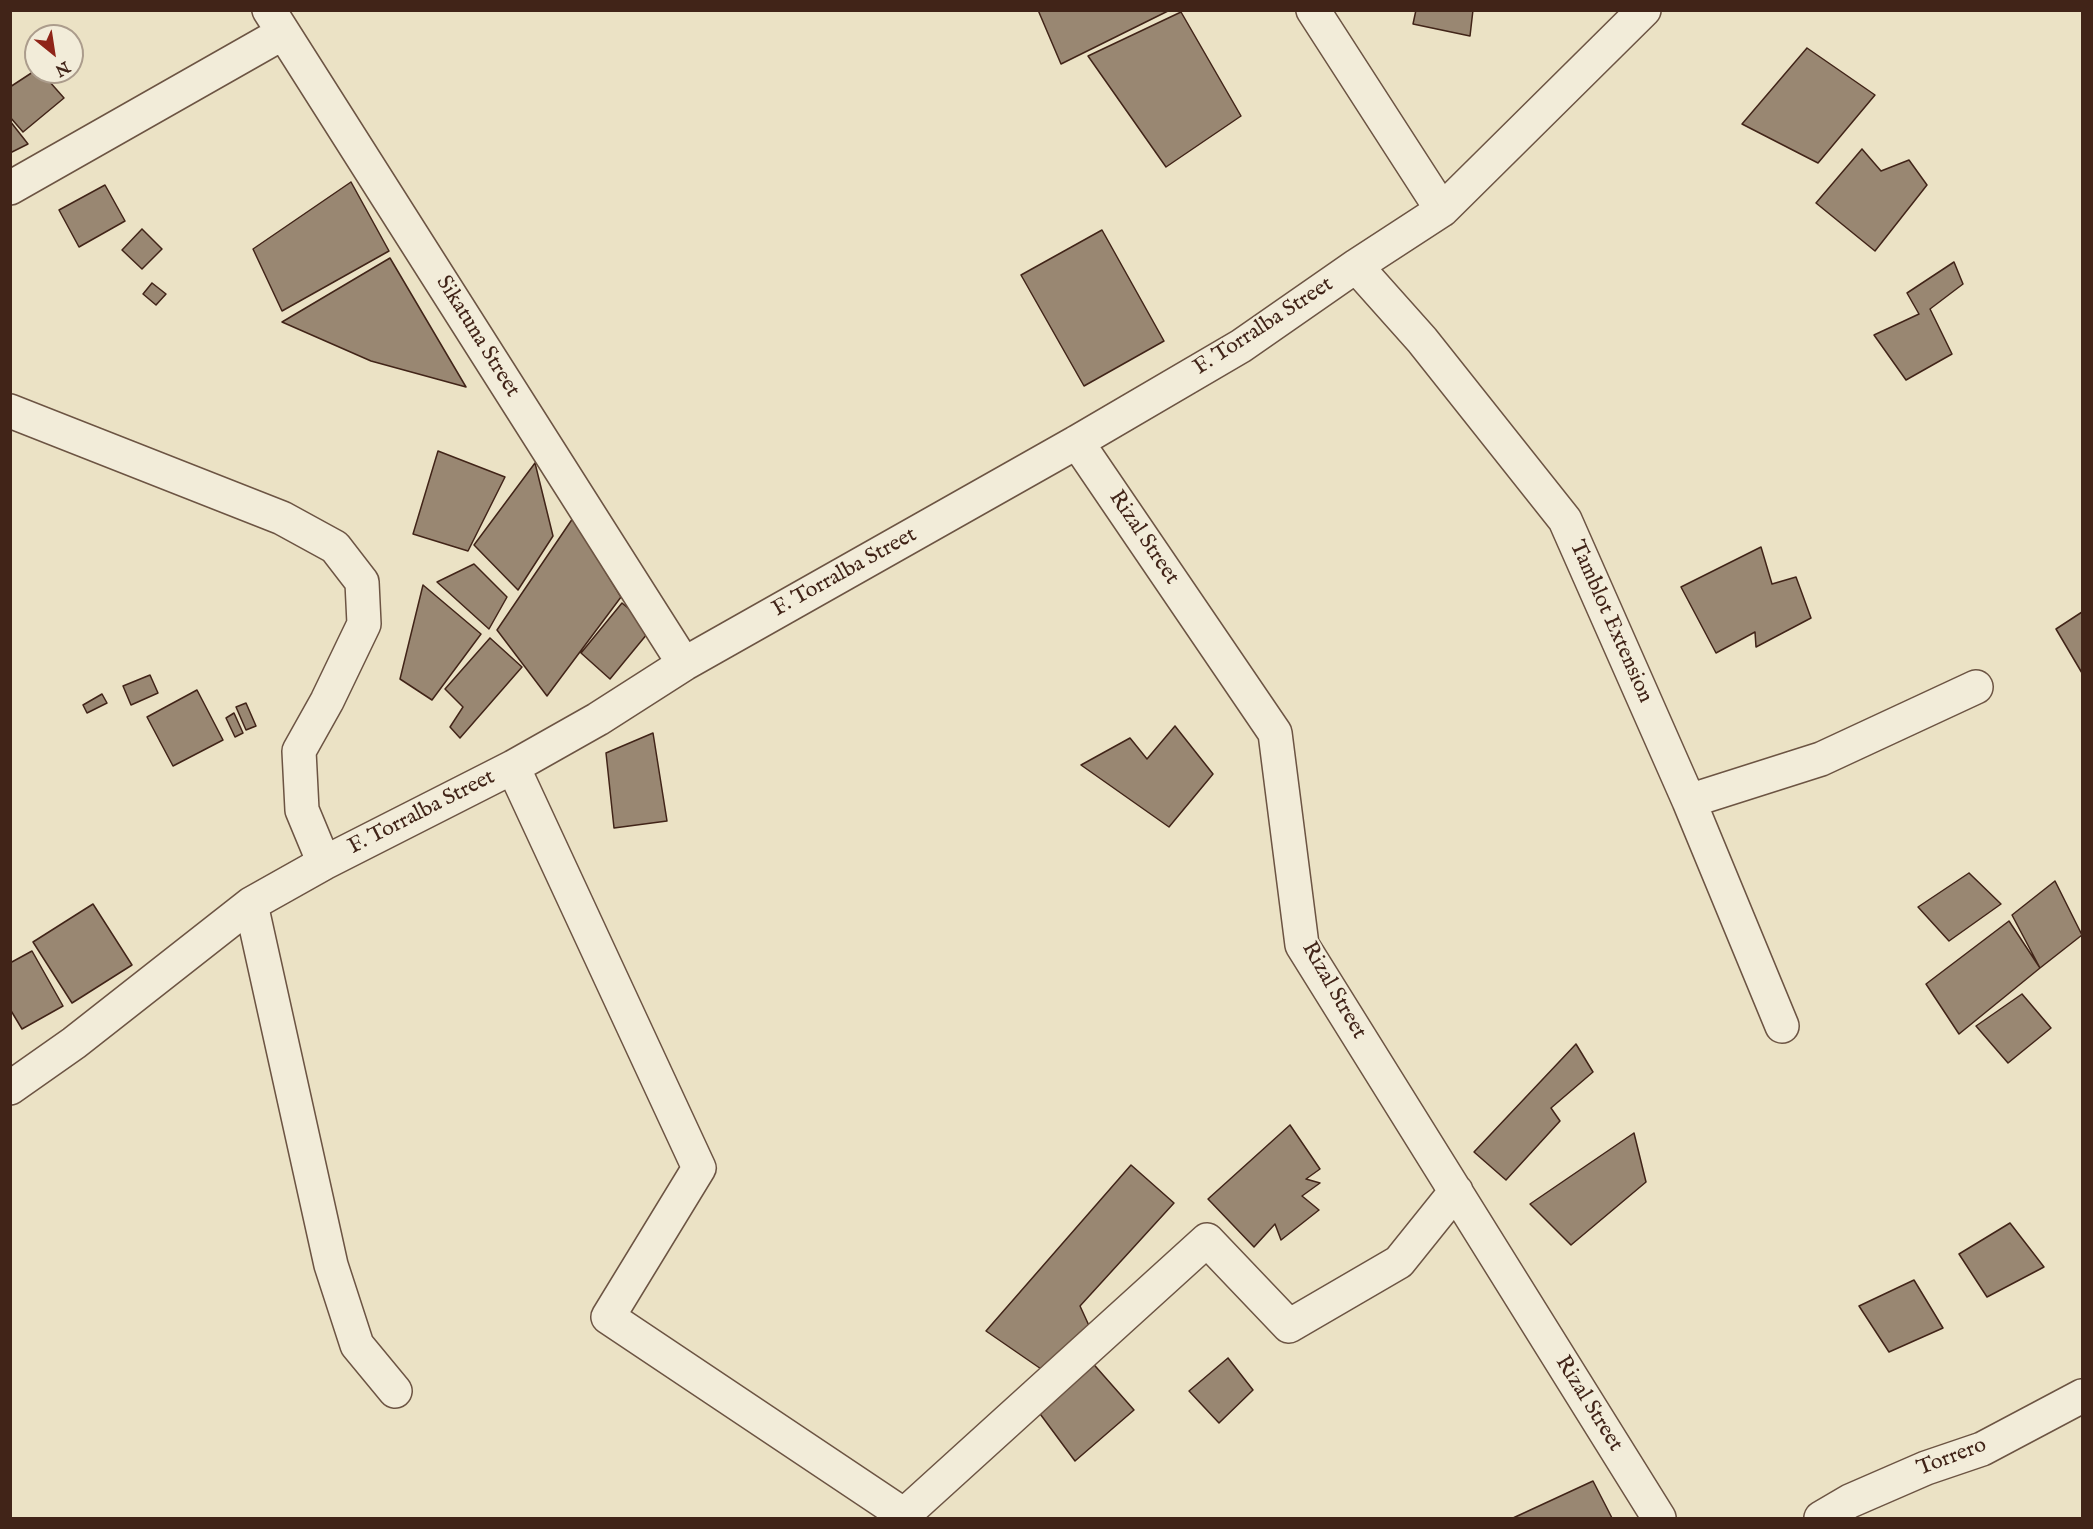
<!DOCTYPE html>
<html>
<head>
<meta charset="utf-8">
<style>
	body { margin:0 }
	#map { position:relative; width:2093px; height:1529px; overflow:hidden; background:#ebe2c5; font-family:"IM FELL English",serif }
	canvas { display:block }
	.frame { position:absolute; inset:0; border:12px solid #412418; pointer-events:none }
	.north { position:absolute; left:24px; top:24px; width:60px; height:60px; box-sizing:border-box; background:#f2ecd9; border:2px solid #ab9c8c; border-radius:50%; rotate:150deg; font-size:16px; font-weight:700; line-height:24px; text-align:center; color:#412418 }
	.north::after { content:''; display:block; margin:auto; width:21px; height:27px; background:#8f2418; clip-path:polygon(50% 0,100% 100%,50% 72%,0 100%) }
</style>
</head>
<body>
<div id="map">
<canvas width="2093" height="1529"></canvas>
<div class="frame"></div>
<div class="north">N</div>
</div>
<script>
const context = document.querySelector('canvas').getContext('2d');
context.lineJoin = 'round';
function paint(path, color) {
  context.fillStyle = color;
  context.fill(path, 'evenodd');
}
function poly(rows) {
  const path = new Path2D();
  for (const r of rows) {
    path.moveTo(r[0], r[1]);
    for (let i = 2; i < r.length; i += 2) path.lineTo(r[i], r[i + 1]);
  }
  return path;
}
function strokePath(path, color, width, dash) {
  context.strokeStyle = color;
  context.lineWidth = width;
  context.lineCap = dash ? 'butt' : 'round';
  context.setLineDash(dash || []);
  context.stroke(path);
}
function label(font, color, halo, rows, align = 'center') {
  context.font = font + ' "IM FELL English",serif';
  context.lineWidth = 4.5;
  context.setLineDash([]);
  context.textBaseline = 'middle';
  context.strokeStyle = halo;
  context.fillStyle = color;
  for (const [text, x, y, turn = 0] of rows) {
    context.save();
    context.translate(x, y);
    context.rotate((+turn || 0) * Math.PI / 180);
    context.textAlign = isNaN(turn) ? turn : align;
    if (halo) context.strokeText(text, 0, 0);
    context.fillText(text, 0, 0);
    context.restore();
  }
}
const building = poly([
	[1038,10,1170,10,1061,64,1038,10],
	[1416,10,1473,10,1470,36,1413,24,1416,10],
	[1181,12,1241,116,1166,167,1088,56,1181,12],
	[1807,48,1875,95,1818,163,1742,124,1807,48],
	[36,70,36,72,41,72,64,98,23,132,10,117,10,87,36,70],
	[10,121,28,144,10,153,10,121],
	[1862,149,1881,171,1909,160,1927,185,1875,251,1816,203,1862,149],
	[351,182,389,251,282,311,253,249,351,182],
	[105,185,125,221,79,247,59,210,105,185],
	[142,229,162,249,142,269,122,250,142,229],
	[1102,230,1164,341,1084,386,1021,275,1102,230],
	[390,258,466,387,371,361,282,322,390,258],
	[1954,262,1963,284,1930,309,1952,354,1906,380,1874,335,1919,314,1907,293,1954,262],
	[152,283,166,294,156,305,143,294,152,283],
	[438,451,505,477,468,551,413,534,438,451],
	[535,463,553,536,518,590,474,545,535,463],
	[573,518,621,597,547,696,497,630,573,518],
	[1761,547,1772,584,1796,577,1811,618,1756,647,1755,632,1716,653,1681,587,1761,547],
	[474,564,507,597,489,629,437,582,474,564],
	[423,585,481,634,432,700,400,679,423,585],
	[622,603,652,628,610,679,581,653,622,603],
	[2082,612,2082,673,2056,629,2082,612],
	[490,638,522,667,460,738,450,727,463,707,445,689,490,638],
	[150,675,158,693,131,705,123,686,150,675],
	[197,690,223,740,173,766,147,717,197,690],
	[102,694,107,703,87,713,83,705,102,694],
	[246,703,256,726,246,730,236,707,246,703],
	[234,713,243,733,235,737,226,718,234,713],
	[1175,726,1213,774,1169,827,1081,765,1130,738,1147,759,1175,726],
	[653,733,667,821,614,828,606,753,653,733],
	[1969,873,2001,904,1949,941,1918,907,1969,873],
	[2055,881,2082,935,2040,968,2012,915,2055,881],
	[93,904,132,965,72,1003,33,942,93,904],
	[2009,921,2040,968,1959,1034,1926,984,2009,921],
	[32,951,63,1006,22,1029,10,1009,10,963,32,951],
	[2022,994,2051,1028,2008,1063,1976,1026,2022,994],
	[1576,1044,1593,1072,1551,1108,1560,1121,1506,1180,1474,1152,1576,1044],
	[1290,1125,1320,1169,1306,1179,1320,1183,1302,1196,1319,1210,1281,1240,1275,1224,1254,1247,1208,1199,1290,1125],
	[1634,1133,1646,1182,1571,1245,1530,1204,1634,1133],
	[1131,1165,1174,1203,1080,1306,1091,1330,1044,1371,986,1331,1131,1165],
	[2010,1223,2044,1267,1987,1297,1959,1254,2010,1223],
	[1914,1280,1943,1328,1889,1352,1859,1306,1914,1280],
	[1228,1358,1253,1390,1219,1423,1189,1391,1228,1358],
	[1089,1359,1134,1410,1075,1461,1032,1403,1089,1359],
	[1593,1481,1612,1518,1513,1518,1593,1481]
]);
const minor = poly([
	[269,10,684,664],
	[1313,10,1442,210],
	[10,188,283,33],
	[1356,266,1422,340,1565,520,1689,801,1782,1026],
	[10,411,282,518,335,547,362,582,364,624,327,701,299,751,302,810,324,863],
	[1077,442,1275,733,1302,945,1659,1518],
	[513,767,699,1168,608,1317,904,1515,1207,1240,1289,1326,1399,1262,1456,1191],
	[1689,801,1821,759,1976,687],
	[251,904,331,1265,357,1345,395,1391],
	[10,1088,74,1043,251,904,324,863,513,767,598,719,684,664,1077,442,1241,346,1356,266,1442,210,1644,10],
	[1821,1518,1850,1501,1926,1468,1982,1449,2082,1396]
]);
const streetNames = [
	["F. Torralba Street",1264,327,-33],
	["Sikatuna Street",477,337,58],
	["Rizal Street",1143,538,56],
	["F. Torralba Street",845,573,-29],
	["Tamblot Extension",1610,622,66],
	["F. Torralba Street",422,813,-27],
	["Rizal Street",1333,991,60],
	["Rizal Street",1588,1404,58],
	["Torrero",1952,1458,-21]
];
paint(building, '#998772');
strokePath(building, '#412418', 1.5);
strokePath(minor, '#6c5443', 36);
strokePath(minor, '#f2ecd9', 33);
label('22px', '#412418', '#f2ecd9', streetNames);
</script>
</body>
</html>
